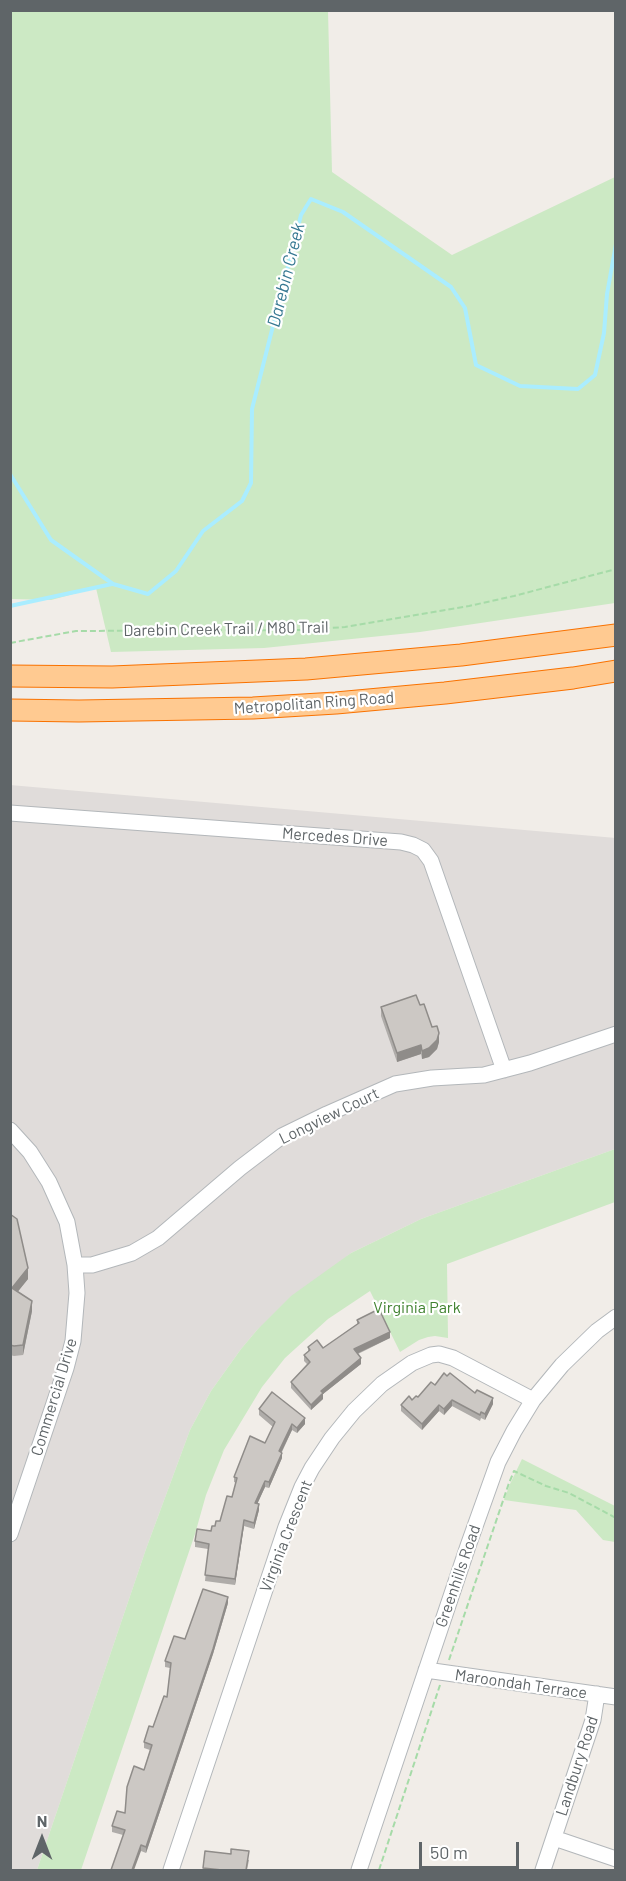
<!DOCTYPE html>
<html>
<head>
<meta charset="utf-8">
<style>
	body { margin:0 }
	#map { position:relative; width:626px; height:1881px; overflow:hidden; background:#f1ede8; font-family:Barlow,sans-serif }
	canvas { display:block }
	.frame { position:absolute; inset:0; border:12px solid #5f6568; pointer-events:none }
	.north { position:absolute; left:12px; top:1809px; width:60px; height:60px; -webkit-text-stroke:4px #fff; paint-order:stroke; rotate:0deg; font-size:16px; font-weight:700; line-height:24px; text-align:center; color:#5f6568 }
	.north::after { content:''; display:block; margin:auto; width:21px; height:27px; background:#5f6568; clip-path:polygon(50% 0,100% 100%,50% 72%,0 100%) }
	.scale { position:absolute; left:419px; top:1842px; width:100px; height:27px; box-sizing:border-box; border:3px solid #5f6568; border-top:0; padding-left:8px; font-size:18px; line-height:21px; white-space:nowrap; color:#5f6568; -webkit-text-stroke:4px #fff; paint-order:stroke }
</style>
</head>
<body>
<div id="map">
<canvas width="626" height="1881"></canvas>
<div class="frame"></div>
<div class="north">N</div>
<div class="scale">50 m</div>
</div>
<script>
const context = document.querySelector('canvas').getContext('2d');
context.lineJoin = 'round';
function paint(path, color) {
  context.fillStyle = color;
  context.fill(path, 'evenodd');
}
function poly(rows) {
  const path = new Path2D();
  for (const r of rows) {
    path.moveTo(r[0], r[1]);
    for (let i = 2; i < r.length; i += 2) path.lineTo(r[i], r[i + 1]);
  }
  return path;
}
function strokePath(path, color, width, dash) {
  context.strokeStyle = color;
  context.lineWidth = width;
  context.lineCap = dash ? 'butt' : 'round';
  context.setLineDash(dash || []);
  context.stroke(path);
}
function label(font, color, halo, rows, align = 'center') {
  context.font = font + ' Barlow,sans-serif';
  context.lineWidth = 4.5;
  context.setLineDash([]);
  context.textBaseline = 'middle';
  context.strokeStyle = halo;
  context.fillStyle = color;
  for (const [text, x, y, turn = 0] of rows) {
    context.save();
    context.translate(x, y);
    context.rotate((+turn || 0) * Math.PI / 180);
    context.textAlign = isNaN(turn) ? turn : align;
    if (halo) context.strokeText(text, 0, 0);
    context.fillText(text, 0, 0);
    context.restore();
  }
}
const industrial = poly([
	[10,785,616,838,615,1149,421,1219,351,1253,257,1330,241,1349,211,1391,190,1430,146,1549,37,1870,10,1870]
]);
const green = poly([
	[11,10,328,11,332,172,452,255,615,177,615,603,420,632,264,648,111,652,96,588,51,600,11,599],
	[615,1149,615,1202,447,1264,448,1338,435,1336,428,1337,419,1340,400,1352,370,1291,328,1319,285,1358,262,1387,224,1450,206,1495,195,1534,81,1870,37,1870,146,1549,190,1430,211,1391,241,1349,257,1330,291,1296,351,1253,421,1219],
	[522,1459,615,1506,615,1542,603,1540,576,1510,504,1500,510,1484]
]);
const stream = poly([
	[10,474,51,540,113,584,148,594,176,571,203,531,242,501,251,483,252,409,301,215,311,199,343,212,451,287,465,308,476,365,520,386,578,389,595,375,604,333,607,294,616,244],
	[10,606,112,584]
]);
const path = poly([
	[10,643,76,631,302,630,345,627,469,606,514,596,616,569],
	[449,1660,509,1483,514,1471,546,1486,569,1493,616,1518],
	[379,1870,440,1685]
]);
const minor = poly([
	[10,813,401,842,413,845,423,850,431,861,504,1070],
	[10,1130,30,1152,49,1182,67,1222,75,1265,77,1293,73,1341,66,1368,10,1534],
	[75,1265,92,1265,132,1253,158,1238,240,1168,282,1136,327,1114,395,1084,432,1078,484,1075,530,1063,616,1034],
	[426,1670,616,1697],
	[554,1838,616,1859],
	[171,1870,286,1527,302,1487,312,1468,332,1438,354,1411,382,1384,412,1363,431,1355,439,1354,453,1358,533,1400],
	[359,1870,468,1546,498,1462,514,1431,533,1400,562,1365,597,1331,616,1317],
	[543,1870,593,1720,597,1694]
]);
const highway = poly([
	[10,676,112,677,306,669,461,655,616,635],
	[10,710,79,711,253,708,336,703,445,693,573,678,616,671]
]);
const wall = poly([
	[420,1005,432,1027,439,1042,437,1049,429,1057,422,1059,421,1054,397,1062,381,1016,381,1007],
	[10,1214,28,1279,17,1292,32,1311,23,1355,14,1356,10,1355],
	[357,1320,390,1338,358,1354,361,1364,323,1394,323,1399,311,1410,291,1388,291,1382,307,1364,304,1361,304,1355,308,1352,308,1347,323,1348,357,1324],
	[447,1376,493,1404,485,1420,481,1418,480,1421,452,1406,444,1415,439,1411,422,1430,401,1411,401,1405,418,1397],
	[259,1409,305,1424,297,1433,292,1430,282,1452,282,1458,269,1488,265,1487,257,1504,259,1510,254,1529,244,1526,235,1585,205,1581,208,1549,195,1547,195,1541,211,1531,220,1521,232,1497,236,1483,234,1482,234,1477,265,1443,273,1427,259,1415],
	[228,1603,213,1654,146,1853,141,1851,123,1835,112,1832,112,1826,125,1813,144,1770,150,1750,144,1748,144,1742,153,1727,167,1697,170,1668,165,1667,165,1661,185,1639],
	[205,1851,231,1854,249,1860,247,1870,203,1870]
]);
const shadedWall = poly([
	[439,1033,439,1042,437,1049,429,1057,422,1059,422,1051],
	[421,1045,421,1054,397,1062,397,1053],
	[28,1268,28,1279,12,1299,12,1288],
	[32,1301,32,1311,23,1355,23,1345],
	[390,1332,390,1338,354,1355,354,1349],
	[361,1358,361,1364,323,1394,323,1399,311,1410,311,1405,321,1391],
	[493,1398,493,1404,485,1420,485,1414],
	[452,1400,452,1406,444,1415,444,1409],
	[439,1405,439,1411,422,1430,422,1424],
	[305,1418,305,1424,297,1433,297,1428],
	[292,1424,292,1430,279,1457,279,1451],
	[282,1453,282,1458,269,1488,269,1482],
	[265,1481,265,1487,255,1509,255,1503],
	[259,1504,259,1510,254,1529,254,1523],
	[244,1520,244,1526,235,1585,235,1579],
	[228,1597,228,1603,213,1654,146,1853,146,1847],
	[141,1845,141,1851,134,1870,132,1870]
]);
const building = poly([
	[416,995,420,1005,424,1004,432,1027,437,1026,439,1033,437,1040,429,1048,422,1051,421,1045,397,1053,381,1007,416,995],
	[10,1214,17,1219,28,1268,12,1288,32,1301,23,1345,14,1346,10,1345,10,1214],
	[379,1309,390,1332,354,1349,361,1358,321,1391,323,1393,311,1405,291,1382,310,1362,304,1355,310,1350,308,1347,317,1340,323,1348,359,1323,357,1320,379,1309],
	[444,1373,447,1376,450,1373,475,1393,477,1390,493,1398,485,1414,481,1412,480,1415,452,1400,444,1409,439,1405,422,1424,401,1405,409,1396,412,1400,416,1396,418,1397,431,1382,435,1385,444,1373],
	[272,1392,305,1418,297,1428,292,1424,279,1451,282,1453,269,1482,265,1481,255,1503,259,1504,254,1523,244,1520,235,1579,205,1575,209,1544,195,1541,197,1529,211,1531,212,1526,215,1526,216,1521,220,1521,227,1496,232,1497,237,1478,234,1477,250,1436,265,1443,275,1422,259,1409,272,1392],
	[203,1589,228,1597,213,1649,146,1847,141,1845,132,1870,111,1870,125,1830,112,1826,117,1811,125,1813,127,1787,134,1766,144,1770,152,1745,144,1742,149,1726,153,1727,164,1696,167,1697,171,1663,165,1661,174,1636,185,1639,203,1589],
	[231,1849,249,1851,246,1870,222,1870,203,1868,205,1851,231,1854,231,1849]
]);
const streetNames = [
	["Darebin Creek Trail / M80 Trail",226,629,-1],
	["Metropolitan Ring Road",314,703,-4],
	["Mercedes Drive",335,837,4],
	["Longview Court",329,1116,-26],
	["Commercial Drive",54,1397,-73],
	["Virginia Crescent",286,1536,-69],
	["Greenhills Road",458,1576,-71],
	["Maroondah Terrace",521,1684,8],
	["Landbury Road",577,1766,-72]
];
const parkNames = [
	["Virginia Park",417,1308]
];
const waterNames = [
	["Darebin Creek",286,275,-76]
];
paint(industrial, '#e0dcda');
paint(green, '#cce9c4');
strokePath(stream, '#aaedff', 4);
strokePath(minor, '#b3b7ba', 17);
strokePath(highway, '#f97200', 23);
strokePath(path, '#a6dba8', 2, [6, 3]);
strokePath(minor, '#fff', 15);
strokePath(highway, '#ffca91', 21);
paint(wall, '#afaca9');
paint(shadedWall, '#8f8c89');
paint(building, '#ccc8c4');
strokePath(building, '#8f8c89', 1.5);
label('16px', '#5f6568', '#fff', streetNames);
label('16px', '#418331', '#fff', parkNames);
label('italic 18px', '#367892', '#fff', waterNames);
</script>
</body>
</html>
